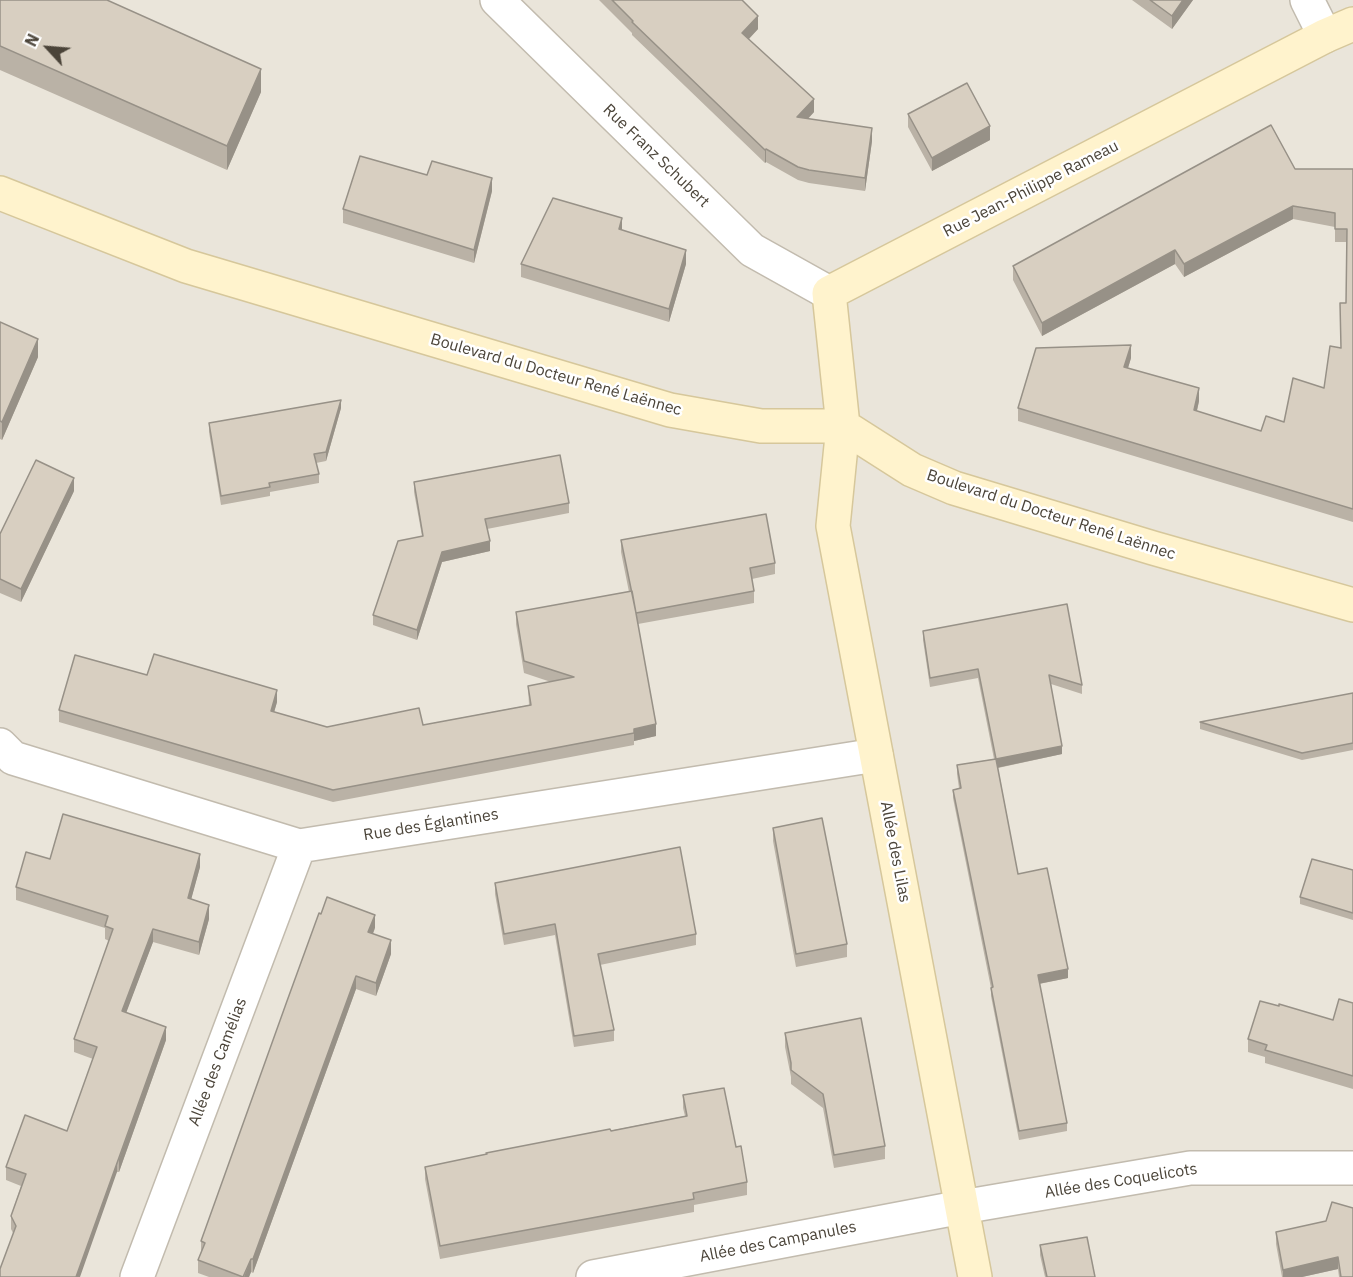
<!DOCTYPE html>
<html>
<head>
<meta charset="utf-8">
<style>
	body { margin:0 }
	#map { position:relative; width:1353px; height:1277px; overflow:hidden; background:#f6f3ec; font-family:"IBM Plex Sans",sans-serif }
	canvas { display:block }
	.north { position:absolute; left:18px; top:18px; width:60px; height:60px; -webkit-text-stroke:4px #fff; paint-order:stroke; rotate:296deg; font-size:16px; font-weight:700; line-height:24px; text-align:center; color:#4b4439 }
	.north::after { content:''; display:block; margin:auto; width:21px; height:27px; background:#4b4439; clip-path:polygon(50% 0,100% 100%,50% 72%,0 100%) }
</style>
</head>
<body>
<div id="map">
<canvas width="1353" height="1277"></canvas>
<div class="north">N</div>
</div>
<script>
const context = document.querySelector('canvas').getContext('2d');
context.lineJoin = 'round';
function paint(path, color) {
  context.fillStyle = color;
  context.fill(path, 'evenodd');
}
function poly(rows) {
  const path = new Path2D();
  for (const r of rows) {
    path.moveTo(r[0], r[1]);
    for (let i = 2; i < r.length; i += 2) path.lineTo(r[i], r[i + 1]);
  }
  return path;
}
function strokePath(path, color, width, dash) {
  context.strokeStyle = color;
  context.lineWidth = width;
  context.lineCap = dash ? 'butt' : 'round';
  context.setLineDash(dash || []);
  context.stroke(path);
}
function label(font, color, halo, rows, align = 'center') {
  context.font = font + ' "IBM Plex Sans",sans-serif';
  context.lineWidth = 5;
  context.setLineDash([]);
  context.textBaseline = 'middle';
  context.strokeStyle = halo;
  context.fillStyle = color;
  for (const [text, x, y, turn = 0] of rows) {
    context.save();
    context.translate(x, y);
    context.rotate((+turn || 0) * Math.PI / 180);
    context.textAlign = isNaN(turn) ? turn : align;
    if (halo) context.strokeText(text, 0, 0);
    context.fillText(text, 0, 0);
    context.restore();
  }
}
const residential = poly([
	[0,0,1353,0,1353,1277,0,1277]
]);
const street = poly([
	[497,0,752,250,829,293],
	[1307,0,1325,36],
	[0,745,13,758,299,846,876,755],
	[137,1277,299,846],
	[593,1277,962,1207,1190,1168,1353,1168]
]);
const secondary = poly([
	[0,193,186,266,670,410,761,426,843,426,912,470,954,488,1153,548,1353,605],
	[975,1277,833,526,843,426,829,293,1325,36,1353,24]
]);
const wall = poly([
	[0,0,261,92,227,170,0,70],
	[599,0,742,0,758,29,749,39,814,112,808,119,872,141,865,191,809,183,798,180,766,162,765,163,632,35,632,33],
	[1132,0,1193,0,1172,29],
	[908,114,990,140,932,171,908,127],
	[1295,169,1353,169,1353,522,1018,421,1018,408,1131,358,1128,368,1199,401,1197,411,1261,431,1284,422,1324,388,1341,348,1346,303,1347,242,1335,242,1335,227,1293,219,1184,277,1175,264,1042,336,1013,280,1013,266],
	[427,175,492,191,474,263,343,223,343,209],
	[622,230,686,264,669,322,521,277,521,264],
	[0,322,38,357,2,440,0,439],
	[341,408,326,461,316,463,319,474,319,483,270,492,270,496,221,505,209,432,209,423],
	[414,482,569,503,569,513,487,529,490,551,442,562,417,640,373,625,373,615,422,536,414,492],
	[74,491,21,602,0,593,0,534],
	[621,540,775,563,775,574,752,579,754,591,754,603,638,624,656,736,634,741,634,745,333,802,59,722,59,710,147,675,277,702,274,712,327,727,423,725,529,705,528,686,551,682,524,673,516,624,516,612,629,592,621,552],
	[923,631,1082,685,1082,694,1051,684,1062,754,998,768,1018,874,1068,978,1039,984,1067,1123,1067,1131,1019,1140,991,996,991,988,953,798,953,790,959,788,957,774,957,765,994,759,978,678,930,687,923,640],
	[1353,693,1353,750,1302,760,1200,729,1200,722],
	[773,828,847,944,847,957,796,967,773,841],
	[50,859,200,867,191,899,209,919,199,955,153,942,126,1012,166,1040,119,1172,117,1172,13,1233,11,1229,11,1216,21,1186,6,1180,6,1167,67,1131,93,1059,74,1052,74,1039,109,941,105,939,105,928,16,900,16,887],
	[1353,870,1353,920,1300,904,1300,897],
	[495,883,696,934,696,945,600,965,614,1030,614,1041,574,1047,555,935,504,945,495,894],
	[375,928,373,934,391,954,376,996,356,989,253,1273,251,1272,249,1277,209,1277,198,1273,198,1260,201,1252,201,1241],
	[1353,1003,1353,1089,1265,1063,1265,1057,1248,1052,1248,1039,1279,1006,1333,1020],
	[785,1033,885,1146,885,1159,834,1168,823,1108,791,1084,791,1077,785,1047],
	[683,1095,736,1147,747,1182,747,1195,694,1205,694,1212,440,1259,425,1179,425,1167,685,1116,683,1108],
	[1326,1221,1353,1277,1339,1277,1338,1269,1302,1277,1282,1277,1276,1244,1276,1232],
	[1040,1245,1095,1277,1045,1277,1040,1255]
]);
const shadedWall = poly([
	[1183,0,1193,0,1172,29,1172,16],
	[758,16,758,29,742,46,742,33],
	[261,69,261,92,227,170,227,146],
	[814,99,814,112,797,130,797,117],
	[990,126,990,140,932,171,932,158],
	[872,128,872,141,865,191,865,178],
	[766,149,766,162,765,163,765,150],
	[492,178,492,191,474,263,474,250],
	[1293,206,1293,219,1184,277,1184,264],
	[622,218,622,232,619,229],
	[686,250,686,264,669,322,669,309],
	[1175,250,1175,264,1042,336,1042,323],
	[38,339,38,357,2,440,2,422],
	[1131,345,1131,358,1124,381,1124,367],
	[1199,388,1199,401,1194,423,1194,410],
	[341,400,341,408,326,461,326,452],
	[74,478,74,491,21,602,21,589],
	[490,541,490,551,442,562,417,640,417,630,442,552],
	[277,690,277,702,271,723,271,711],
	[656,724,656,736,634,741,634,729],
	[1062,746,1062,754,996,768,996,759],
	[200,854,200,867,188,911,188,898],
	[209,905,209,919,199,955,199,942],
	[375,915,375,928,368,945,368,932],
	[153,929,153,942,122,1024,122,1011],
	[391,940,391,954,376,996,376,983],
	[1068,969,1068,978,1038,984,1038,975],
	[356,976,356,989,253,1273,253,1259],
	[166,1027,166,1040,119,1172,119,1159],
	[117,1159,117,1172,80,1277,76,1277],
	[1338,1257,1338,1269,1302,1277,1283,1277,1283,1270],
	[251,1259,251,1272,249,1277,244,1277]
]);
const building = poly([
	[0,0,107,0,261,69,227,146,0,46,0,0],
	[612,0,742,0,758,16,742,33,814,99,797,117,872,128,865,178,809,170,798,167,766,149,765,150,632,22,633,21,612,0],
	[1150,0,1183,0,1172,16,1150,0],
	[967,83,990,126,932,158,908,114,967,83],
	[1271,125,1295,169,1353,169,1353,509,1018,408,1036,348,1131,345,1124,367,1199,388,1194,410,1261,431,1266,416,1284,422,1293,378,1324,388,1330,346,1341,348,1340,303,1346,303,1347,229,1335,229,1335,213,1293,206,1184,264,1175,250,1042,323,1013,266,1271,125],
	[360,156,427,175,432,161,492,178,474,250,343,209,360,156],
	[553,198,622,218,619,229,686,250,669,309,521,264,553,198],
	[0,322,38,339,2,422,0,421,0,322],
	[341,400,326,452,314,454,319,474,269,483,270,487,221,496,209,423,341,400],
	[560,455,569,503,485,519,490,541,442,552,417,630,373,615,398,541,423,536,414,482,560,455],
	[36,460,74,478,21,589,0,579,0,534,36,460],
	[766,514,775,563,750,568,754,591,636,613,621,540,766,514],
	[632,591,656,724,634,729,634,733,333,790,59,710,75,655,147,675,154,654,277,690,271,711,327,727,419,708,423,725,531,705,528,686,574,677,524,661,516,612,632,591],
	[1067,604,1082,685,1049,675,1062,746,996,759,1018,874,1047,868,1068,969,1038,975,1067,1123,1019,1131,991,988,993,987,953,790,961,788,957,765,996,759,978,669,930,678,923,631,1067,604],
	[1353,693,1353,743,1302,753,1200,722,1353,693],
	[63,814,200,854,188,898,209,905,199,942,153,929,122,1011,166,1027,76,1277,0,1277,0,1269,16,1226,11,1216,26,1174,6,1167,25,1115,67,1131,97,1047,74,1039,113,929,105,926,108,916,16,887,26,852,50,859,63,814],
	[822,818,847,944,796,954,773,828,822,818],
	[680,847,696,934,598,954,614,1030,574,1036,555,924,504,934,495,883,680,847],
	[1312,859,1353,870,1353,913,1300,897,1312,859],
	[327,897,375,915,368,932,391,940,376,983,356,976,253,1259,251,1259,243,1277,198,1260,205,1243,201,1241,287,1001,319,913,321,914,327,897],
	[1339,999,1353,1003,1353,1076,1265,1050,1267,1045,1248,1039,1260,1001,1279,1006,1279,1004,1333,1020,1339,999],
	[861,1018,885,1146,834,1155,823,1094,791,1070,791,1063,785,1033,861,1018],
	[724,1088,736,1147,741,1146,747,1182,693,1193,694,1199,440,1246,425,1167,487,1154,486,1153,610,1129,611,1131,687,1116,683,1095,724,1088],
	[1332,1202,1353,1208,1353,1277,1341,1277,1338,1257,1283,1270,1276,1232,1326,1221,1332,1202],
	[1087,1237,1095,1277,1047,1277,1040,1245,1087,1237]
]);
const streetNames = [
	["Rue Franz Schubert",656,156,44],
	["Rue Jean-Philippe Rameau",1031,189,-27],
	["Boulevard du Docteur René Laënnec",556,375,16],
	["Boulevard du Docteur René Laënnec",1051,515,18],
	["Rue des Églantines",431,825,-9],
	["Allée des Lilas",895,852,79],
	["Allée des Camélias",218,1062,-69],
	["Allée des Coquelicots",1121,1181,-9],
	["Allée des Campanules",778,1242,-11]
];
paint(residential, '#eae5da');
strokePath(street, '#c2bbae', 36);
strokePath(secondary, '#d6c79b', 36);
strokePath(street, '#fff', 33);
strokePath(secondary, '#fff3cd', 33);
paint(wall, '#bab2a6');
paint(shadedWall, '#979187');
paint(building, '#d8cfc1');
strokePath(building, '#979187', 1.5);
label('16px', '#4b4439', '#fff', streetNames);
</script>
</body>
</html>
